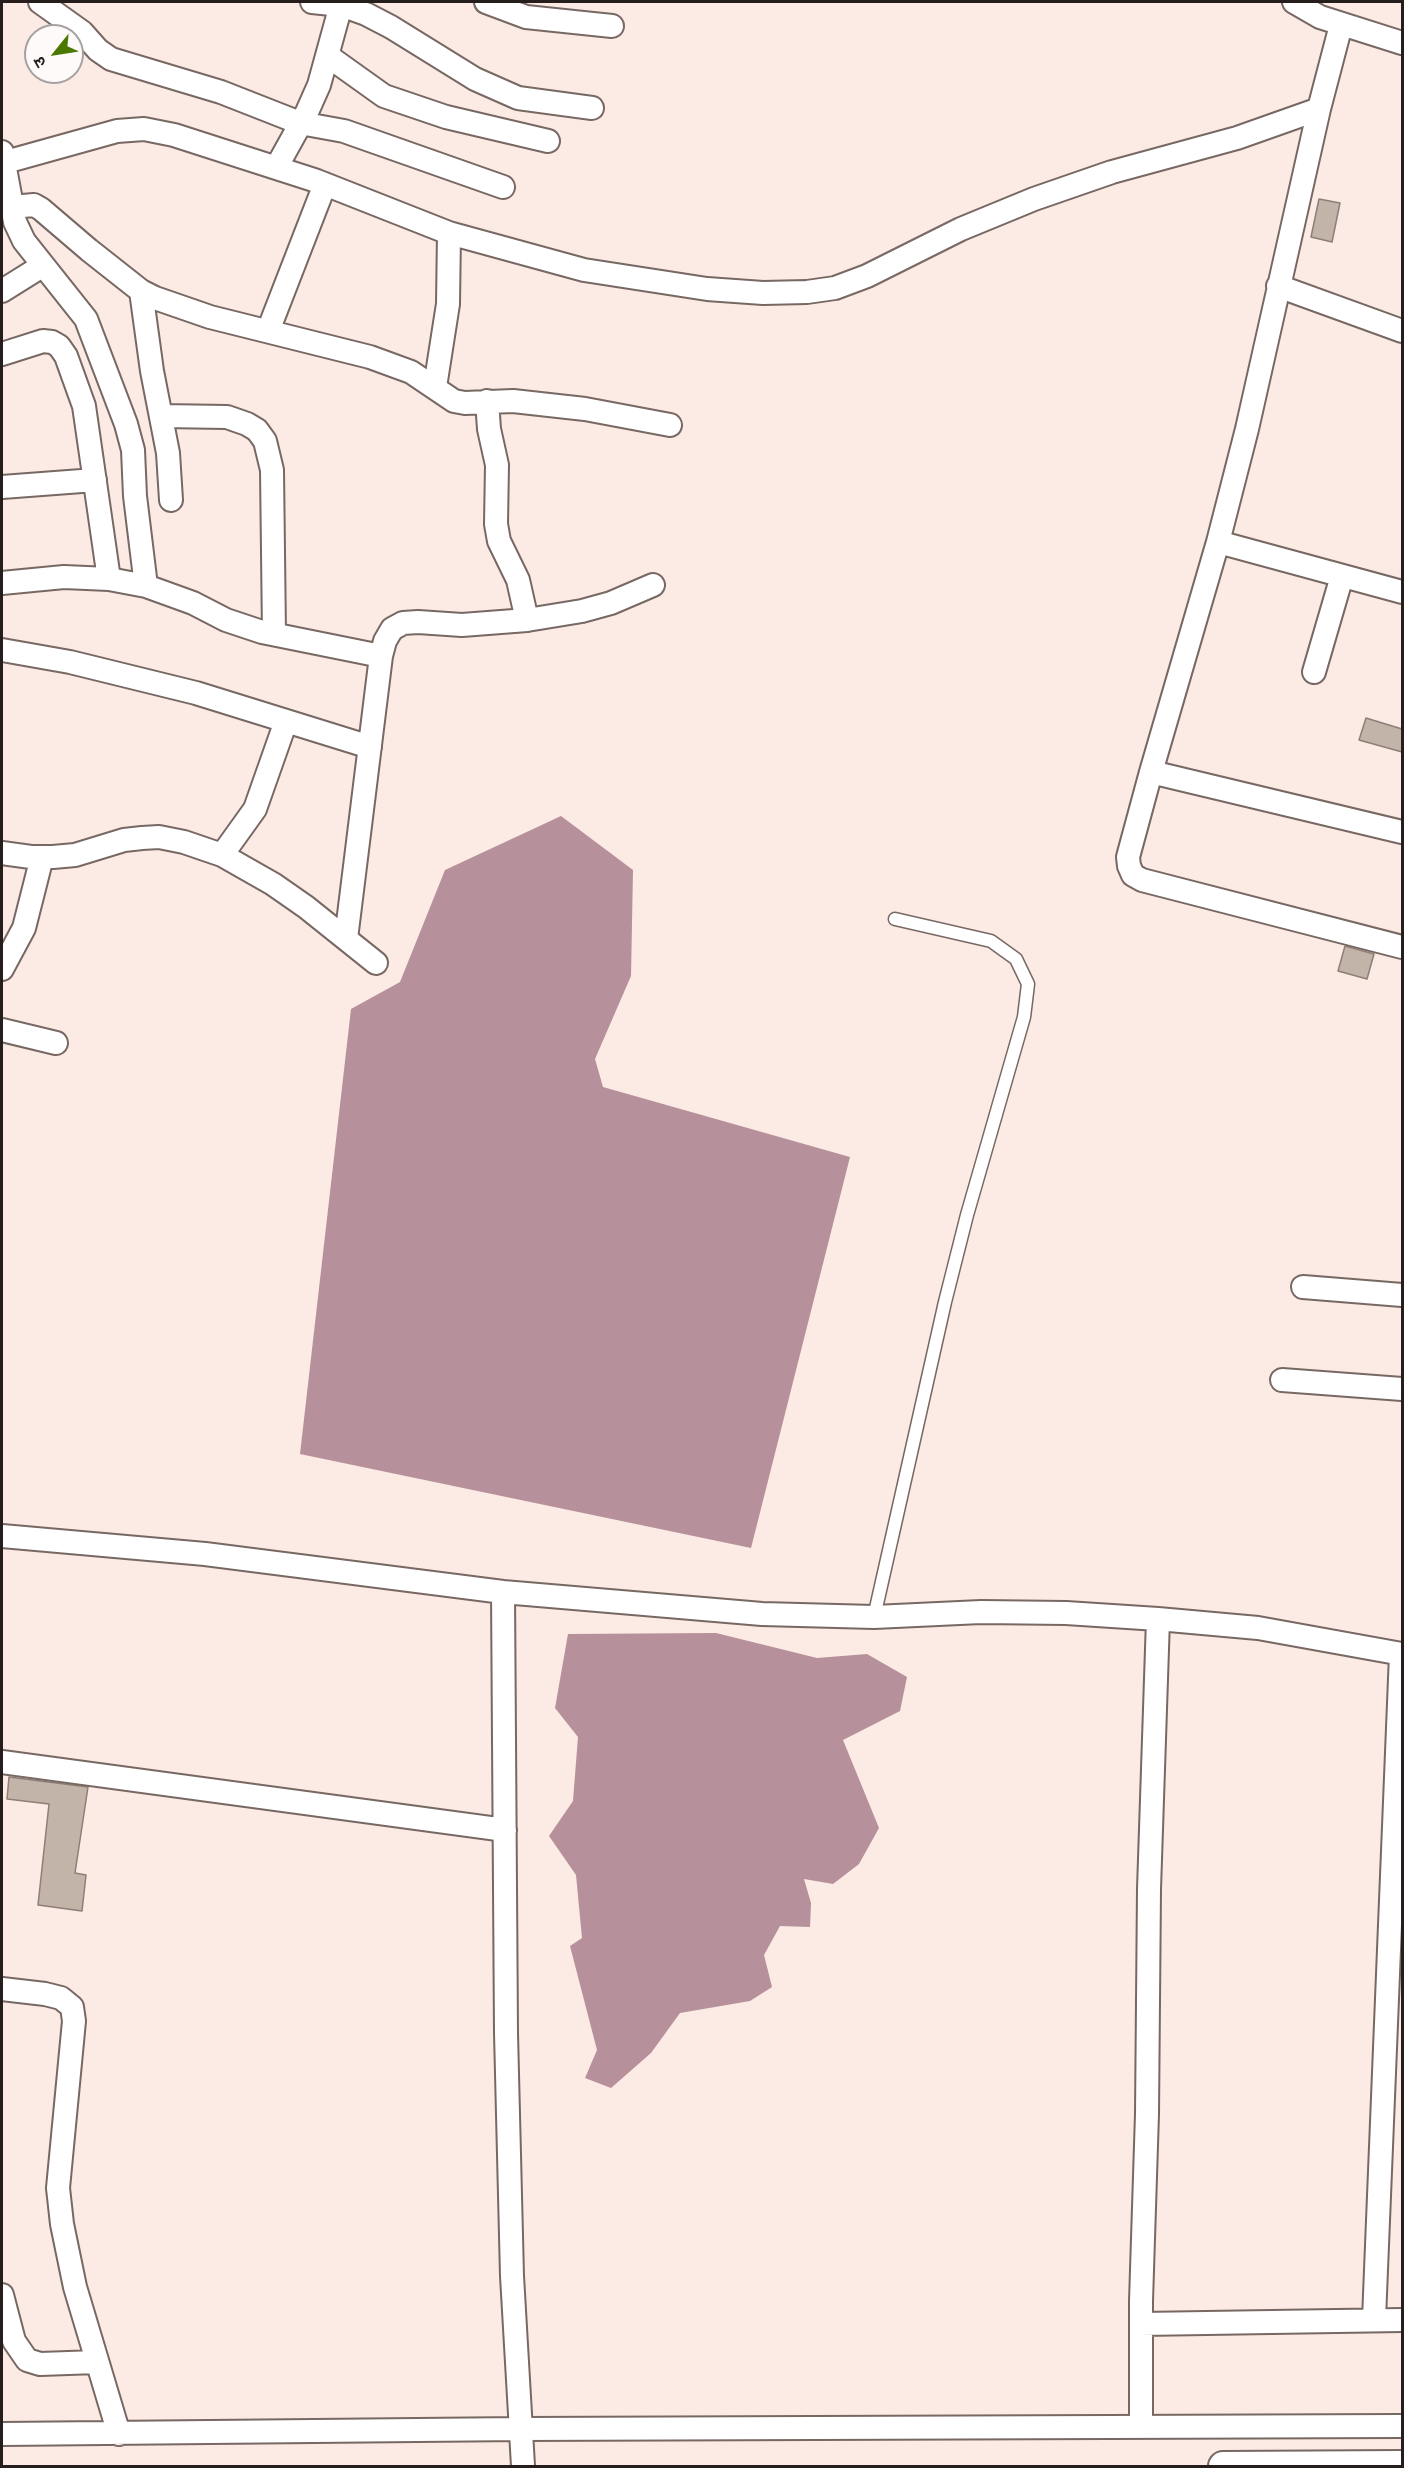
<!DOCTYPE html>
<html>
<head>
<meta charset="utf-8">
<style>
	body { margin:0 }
	#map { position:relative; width:1404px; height:2468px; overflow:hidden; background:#fceae4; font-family:"Alegreya Sans","Noto Sans Devanagari",sans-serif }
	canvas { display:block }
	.frame { position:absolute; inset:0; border:3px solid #251e1c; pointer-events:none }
	.north { position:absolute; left:24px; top:24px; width:60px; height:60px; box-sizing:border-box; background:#fefaf9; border:2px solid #a7a2a1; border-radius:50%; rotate:240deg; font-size:16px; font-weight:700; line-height:24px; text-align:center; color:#251e1c }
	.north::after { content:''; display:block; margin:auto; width:21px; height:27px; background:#4b7900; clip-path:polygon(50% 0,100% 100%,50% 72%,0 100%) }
</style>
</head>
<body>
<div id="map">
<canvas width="1404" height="2468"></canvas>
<div class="frame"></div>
<div class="north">उ</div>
</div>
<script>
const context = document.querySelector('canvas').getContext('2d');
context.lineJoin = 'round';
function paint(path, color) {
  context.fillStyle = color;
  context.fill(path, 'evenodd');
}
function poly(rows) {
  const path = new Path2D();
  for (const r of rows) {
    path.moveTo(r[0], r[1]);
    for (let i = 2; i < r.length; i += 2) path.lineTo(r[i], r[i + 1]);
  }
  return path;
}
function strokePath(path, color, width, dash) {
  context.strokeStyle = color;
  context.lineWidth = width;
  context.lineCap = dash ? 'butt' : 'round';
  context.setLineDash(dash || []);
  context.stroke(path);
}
const water = poly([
	[561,816,633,870,631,976,595,1059,603,1087,850,1157,751,1548,300,1454,351,1009,400,982,445,870],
	[716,1633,817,1658,867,1654,907,1677,900,1711,843,1740,879,1828,859,1864,833,1884,804,1879,811,1903,810,1927,780,1926,764,1955,772,1987,750,2001,680,2013,651,2053,611,2088,585,2078,597,2050,570,1946,582,1938,576,1875,549,1836,573,1801,578,1737,555,1708,568,1634]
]);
const building = poly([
	[1319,199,1340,203,1332,242,1311,237,1319,199],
	[1366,718,1402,729,1402,752,1359,740,1366,718],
	[1345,946,1374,954,1367,979,1338,971,1345,946],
	[9,1777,88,1787,75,1873,86,1875,82,1911,38,1905,49,1804,7,1799,9,1777]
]);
const service = poly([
	[874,1617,945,1302,967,1215,1024,1017,1028,984,1016,959,991,941,895,919]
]);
const minor = poly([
	[40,2,82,32,98,50,111,59,221,92,300,123,344,131,503,187],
	[312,2,341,5,353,2],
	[486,2,526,17,612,26],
	[1294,2,1320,17,1402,43],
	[1341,25,1319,109,1247,429,1218,542,1151,772,1128,857,1129,866,1133,875,1142,880,1402,947],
	[328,56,384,96,446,117,548,141],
	[2,152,15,222,24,241,86,319,126,424,133,450,135,496,146,586],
	[2,163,117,131,144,129,174,135,317,181,449,233,584,270,707,289,763,293,807,292,835,288,867,276,961,229,1034,199,1112,172,1237,138,1319,109],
	[276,168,307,112,319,85,341,5,366,14,391,27,475,79,518,98,592,108],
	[11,207,34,205,41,209,89,250,141,291,155,298,210,317,370,357,411,372,454,401,465,403,513,401,585,409,670,425],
	[1278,286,1402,331],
	[2,291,42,266],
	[141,291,152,371,168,453,171,500],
	[268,331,325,184],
	[2,354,43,341,52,342,59,346,66,356,84,406,109,579],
	[435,387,448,304,449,233],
	[487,401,489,429,497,465,496,524,499,541,518,580,527,620],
	[161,416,227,417,247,424,257,430,265,441,272,470,274,634],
	[2,487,95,480],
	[1218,542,1402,592],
	[2,583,64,577,109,579,146,586,193,603,226,620,262,632,381,656],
	[2,650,70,662,196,693,370,747],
	[1314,672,1342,576],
	[1151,772,1402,832],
	[2,853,31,857,53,857,75,855,124,840,142,838,159,837,184,842,222,855,273,884,306,907,376,963],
	[222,855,255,809,286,721],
	[346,939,381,656,385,641,392,629,403,623,418,622,462,625,527,620,582,611,611,603,653,585],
	[2,969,24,928,42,857],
	[2,1030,56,1043],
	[1303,1287,1402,1295],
	[1282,1380,1402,1389],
	[2,1536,205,1554,503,1592,762,1614,874,1617,981,1612,1066,1613,1158,1619,1258,1628,1402,1654],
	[503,1592,506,2033,512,2276,523,2466],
	[2,1762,505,1830],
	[2,1989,45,1994,61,1998,72,2007,74,2021,58,2188,62,2224,75,2287,119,2434],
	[2,2295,14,2341,27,2360,40,2364,97,2362],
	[1374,2319,1401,1654],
	[1141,2324,1402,2320],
	[1141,2427,1141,2301,1147,2114,1149,1889,1158,1619],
	[2,2434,521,2429,1402,2426]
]);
const tertiary = poly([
	[1223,2466,1402,2465]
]);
paint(water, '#b6909b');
paint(building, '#c3b4aa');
strokePath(building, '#8d7f76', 1.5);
strokePath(service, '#776863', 15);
strokePath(minor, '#776863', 26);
strokePath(tertiary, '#776863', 32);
strokePath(service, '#fff', 12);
strokePath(minor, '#fff', 22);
strokePath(tertiary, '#fff', 28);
</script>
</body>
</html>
